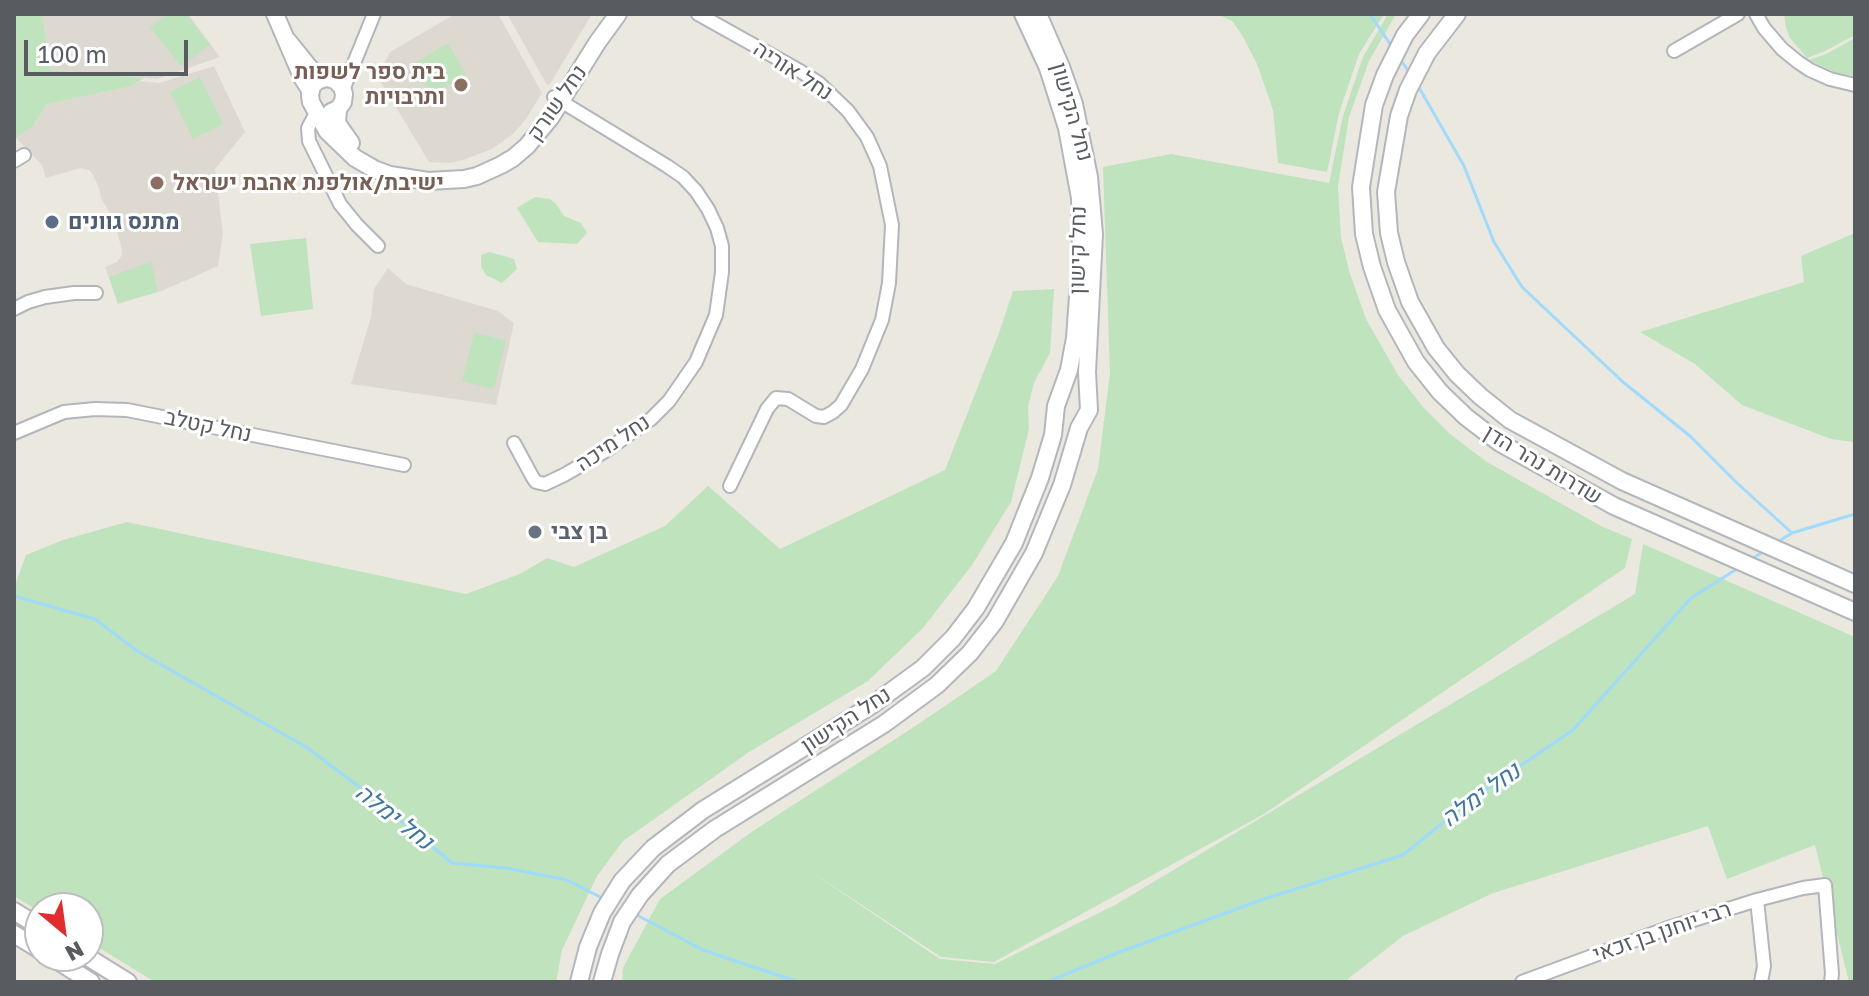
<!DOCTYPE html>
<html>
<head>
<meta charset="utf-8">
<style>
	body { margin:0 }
	#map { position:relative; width:1869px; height:996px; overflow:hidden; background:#ebe8df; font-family:"Golos Text",sans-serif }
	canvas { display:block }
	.frame { position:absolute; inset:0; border:16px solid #585c60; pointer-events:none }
	.north { position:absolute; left:24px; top:892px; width:80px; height:80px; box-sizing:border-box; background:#fff; border:2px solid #bcbebf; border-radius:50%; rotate:151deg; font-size:22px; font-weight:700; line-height:32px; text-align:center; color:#585c60 }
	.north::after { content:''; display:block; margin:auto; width:28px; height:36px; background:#e42c2e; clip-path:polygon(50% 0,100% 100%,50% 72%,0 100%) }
	.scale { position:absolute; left:24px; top:40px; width:164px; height:36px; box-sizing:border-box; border:4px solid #585c60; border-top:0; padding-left:10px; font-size:24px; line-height:28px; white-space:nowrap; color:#585c60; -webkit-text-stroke:6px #fff; paint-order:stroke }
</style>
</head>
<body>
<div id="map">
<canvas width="1869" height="996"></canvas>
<div class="frame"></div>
<div class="north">N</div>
<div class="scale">100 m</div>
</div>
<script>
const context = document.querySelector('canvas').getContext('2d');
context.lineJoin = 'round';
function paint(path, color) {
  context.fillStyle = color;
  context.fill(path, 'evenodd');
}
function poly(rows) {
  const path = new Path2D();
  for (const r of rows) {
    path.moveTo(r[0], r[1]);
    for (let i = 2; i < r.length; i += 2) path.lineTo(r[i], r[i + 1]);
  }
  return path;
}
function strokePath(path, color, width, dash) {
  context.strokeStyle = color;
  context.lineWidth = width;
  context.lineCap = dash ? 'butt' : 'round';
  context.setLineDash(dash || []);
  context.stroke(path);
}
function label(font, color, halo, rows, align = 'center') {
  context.font = font + ' "Golos Text",Heebo,sans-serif';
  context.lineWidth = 6;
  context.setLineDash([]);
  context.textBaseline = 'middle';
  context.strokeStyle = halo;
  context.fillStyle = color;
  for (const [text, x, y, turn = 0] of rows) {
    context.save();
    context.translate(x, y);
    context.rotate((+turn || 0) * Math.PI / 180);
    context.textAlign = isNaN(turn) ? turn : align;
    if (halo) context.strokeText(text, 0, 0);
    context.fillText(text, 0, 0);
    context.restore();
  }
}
const education = poly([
	[42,14,188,14,220,57,157,79,51,70],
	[455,14,498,14,542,93,526,119,513,134,492,149,466,159,450,163,429,162,378,77,390,52],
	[507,14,592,14,550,84,547,85],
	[214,66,245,132,215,169,223,234,218,266,164,290,118,304,105,267,117,262,122,255,122,250,114,220,101,198,99,188,92,173,89,170,80,168,46,178,42,165,16,138,34,125,47,104,131,86,141,81,159,83],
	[388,268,406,284,498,311,514,323,496,405,351,384,371,317,374,289]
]);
const green = poly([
	[14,14,42,14,51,70,144,78,132,86,47,104,33,126,16,138,14,137],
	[168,14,187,14,210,45,181,66,150,27],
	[1217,14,1384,14,1359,54,1339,113,1327,172,1278,163,1273,110,1257,64,1242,35,1232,21],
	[1388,14,1396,14,1369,61,1349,117,1338,186,1341,238,1350,274,1366,319,1398,375,1423,407,1450,434,1487,462,1603,527,1632,539,1625,568,1264,814,994,962,941,957,807,869,940,959,995,964,1115,905,1635,594,1643,544,1855,637,1855,982,1849,982,1815,845,1727,879,1708,826,1493,893,1403,936,1344,982,622,982,623,968,660,899,753,831,917,725,996,671,1058,576,1098,469,1110,373,1103,167,1171,154,1329,183,1343,116,1363,57],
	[1784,14,1855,14,1855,35,1825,51,1807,58,1790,38,1786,28],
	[1855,38,1855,76,1834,72,1809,60,1826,54],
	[448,43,466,75,432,94,414,64],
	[200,77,223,124,193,139,170,92],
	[535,197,550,199,556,204,564,216,581,223,587,233,577,244,538,242,517,208],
	[1855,233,1855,442,1831,439,1742,405,1695,364,1640,332,1804,282,1801,256],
	[306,238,313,309,261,316,250,244],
	[490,252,514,259,517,269,502,283,486,275,481,267,481,255],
	[151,262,158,292,118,303,109,277],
	[1054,289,1050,353,1034,383,1028,407,1029,429,1011,502,972,565,923,628,868,681,749,752,623,841,597,876,562,950,556,982,155,982,88,941,88,908,40,908,40,912,14,896,14,588,26,555,63,540,127,522,466,594,520,574,547,558,574,567,665,526,708,486,780,549,945,470,999,333,1013,291],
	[474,333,506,340,494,389,462,381]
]);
const stream = poly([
	[1370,14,1392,47],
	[1401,60,1410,74],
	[1417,84,1464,166,1494,242,1522,287,1623,382,1690,436,1737,483,1792,533],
	[1776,543,1792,533,1855,514],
	[1750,560,1763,552],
	[14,596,95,619,137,651,306,747,378,801,452,863,506,868,567,880,604,899],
	[633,913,703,950,798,982],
	[1047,982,1117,953,1261,900,1403,855,1476,796,1573,730,1691,598,1740,567]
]);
const street = poly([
	[698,14,800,71,819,83,848,111,867,137,880,166,892,225,889,283,882,320,862,369,841,405,833,412,824,417,816,416,788,399,776,398,767,409,730,486],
	[1756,14,1764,28,1782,49,1798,62,1810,70,1830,79,1855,85],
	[1674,51,1738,14],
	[343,90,374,14],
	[317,111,308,128,309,141,340,204,357,225,378,246],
	[14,161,24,155],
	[14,309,28,302,45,297,74,293,96,293],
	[14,433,64,412,95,409,127,410,404,465],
	[514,443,533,478,536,482,545,484,564,475,607,450,651,419,669,401,696,362,716,315,722,272,722,246,717,228,708,209,696,191,683,177,667,166,554,97],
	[1757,900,1764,966,1761,982],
	[1522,982,1668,928,1757,900,1803,888,1825,885,1832,974,1831,982]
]);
const secondary = poly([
	[275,14,303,79,310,90],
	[1421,14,1405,35,1385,75,1374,105,1361,187,1364,234,1372,267,1387,310,1416,362,1440,392,1466,417,1500,443,1614,506,1855,612],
	[1457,14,1427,53,1408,90,1399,116,1386,192,1389,233,1396,262,1410,302,1436,348,1457,374,1480,396,1510,420,1622,481,1855,584],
	[288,41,313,72,319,76,335,80,342,87,344,94,343,102,338,109,331,112],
	[326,78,317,81,312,86,310,95,311,102,327,131,355,158,374,169,390,175,428,181,464,179,477,176,501,165,513,158,527,146,551,117,597,43,618,14],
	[338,109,337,123,351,143],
	[14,911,40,927],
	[14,934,40,950],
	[50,956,91,982],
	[86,956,128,982],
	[579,982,588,947,602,913,622,881,653,848,703,810,872,705,923,668,953,638,976,608,1014,543,1040,478,1053,435,1056,406,1069,370,1075,338,1081,254,1080,198,1067,128,1048,68,1023,14],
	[602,982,610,954,622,922,640,895,668,864,715,829,884,724,937,685,970,653,995,621,1034,553,1062,485,1079,428,1089,410,1087,372,1094,234,1089,177,1074,104,1061,67,1038,14]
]);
const markers = [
	[461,85,8,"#8d6e63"],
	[157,183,8,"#8d6e63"],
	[52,222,8,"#5c6f8a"],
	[535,532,8,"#6b7280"]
];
const streetNames = [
	["נחל אוריה",793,71,33],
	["נחל שורק",557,103,-55],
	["נחל הקישון",1072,112,74],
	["נחל קישון",1078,250,-89],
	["נחל קטלב",208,426,12],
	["נחל מיכה",613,443,-34],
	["שדרות נהר הדן",1543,465,31],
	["נחל הקישון",846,720,-33],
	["רבי יוחנן בן זכאי",1662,932,-19]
];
const educationNames = [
	["בית ספר לשפות",445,72],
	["ותרבויות",445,97],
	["ישיבת/אולפנת אהבת ישראל",173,183,"left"]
];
const serviceNames = [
	["מתנס גוונים",68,222]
];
const worshipNames = [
	["בן צבי",551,532]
];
const waterNames = [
	["נחל ימלה",1481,795,-36],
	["נחל ימלה",394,817,38]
];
paint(education, '#ddd9d0');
paint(green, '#bfe3bc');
strokePath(stream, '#9edbfd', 3);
strokePath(street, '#b2b6ba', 16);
strokePath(secondary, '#b3b7bc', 20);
strokePath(street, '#fff', 12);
strokePath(secondary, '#fff', 16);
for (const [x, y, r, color] of markers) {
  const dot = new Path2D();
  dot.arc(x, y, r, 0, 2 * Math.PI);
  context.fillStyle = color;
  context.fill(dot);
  strokePath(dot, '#fff', 3);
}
label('22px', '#585c60', '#fff', streetNames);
label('bold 22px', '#785e54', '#fff', educationNames, 'right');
label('bold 22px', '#4e5e75', '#fff', serviceNames, 'left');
label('bold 22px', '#5b616d', '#fff', worshipNames, 'left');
label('italic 24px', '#3b77a4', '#fff', waterNames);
</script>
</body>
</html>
